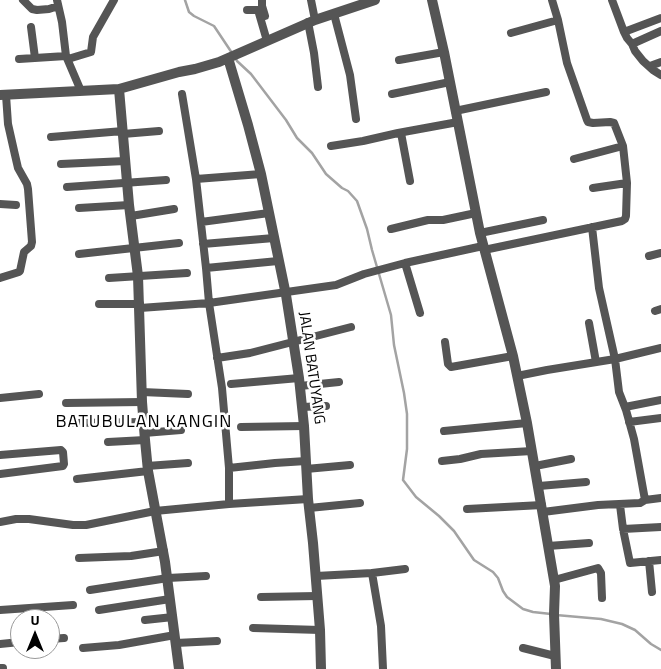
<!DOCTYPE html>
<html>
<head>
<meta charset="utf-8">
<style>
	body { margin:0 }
	#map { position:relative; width:661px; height:669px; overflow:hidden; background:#fff; font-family:"Titillium Web",sans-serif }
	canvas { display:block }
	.north { position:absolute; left:10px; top:609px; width:50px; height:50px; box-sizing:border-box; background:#fff; border:1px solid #999; border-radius:50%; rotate:0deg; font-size:14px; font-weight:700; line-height:20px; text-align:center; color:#000 }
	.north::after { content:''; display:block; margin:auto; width:18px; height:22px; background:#000; clip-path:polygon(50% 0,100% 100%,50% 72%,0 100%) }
</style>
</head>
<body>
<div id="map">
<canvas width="661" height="669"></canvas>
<div class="north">U</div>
</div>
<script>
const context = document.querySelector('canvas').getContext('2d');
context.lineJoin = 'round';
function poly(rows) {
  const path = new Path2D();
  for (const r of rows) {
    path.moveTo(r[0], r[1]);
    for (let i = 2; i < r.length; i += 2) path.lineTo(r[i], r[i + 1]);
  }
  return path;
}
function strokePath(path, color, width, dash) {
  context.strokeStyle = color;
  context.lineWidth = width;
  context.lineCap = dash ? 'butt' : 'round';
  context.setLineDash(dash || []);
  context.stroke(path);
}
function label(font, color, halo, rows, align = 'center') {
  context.font = font + ' "Titillium Web",sans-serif';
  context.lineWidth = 5;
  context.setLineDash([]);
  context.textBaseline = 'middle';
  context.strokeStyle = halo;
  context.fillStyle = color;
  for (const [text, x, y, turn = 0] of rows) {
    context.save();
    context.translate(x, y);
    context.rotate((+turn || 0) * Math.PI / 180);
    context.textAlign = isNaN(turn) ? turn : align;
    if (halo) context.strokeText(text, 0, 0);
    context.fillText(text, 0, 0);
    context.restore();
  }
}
const stream = poly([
	[185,0,189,12,194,16,214,26,232,53],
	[235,57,237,61,251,74,286,120,297,138,312,153,326,174,342,188,348,191,357,201,367,229,372,250,391,315,394,345,404,393,407,414,407,449,403,480,416,497,439,516,454,531,474,560,493,572,498,578,503,591,507,597,523,609,533,612,551,614],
	[556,615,601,619,622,624,635,630,651,644,661,650]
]);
const minor = poly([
	[23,0,32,9,37,10,49,9,58,6],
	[57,0,62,22,66,56,81,91],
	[262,0,262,6,265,16],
	[311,0,315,20],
	[612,0,624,32,627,38,632,44,635,51,643,61,653,70,661,75],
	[247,10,258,10,267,41],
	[334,14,350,75,356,119],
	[308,22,314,53,318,87],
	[31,27,35,58],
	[624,32,661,18],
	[511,33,558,20],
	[632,44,661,31],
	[19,59,66,56],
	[68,59,91,52,93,37,114,0],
	[399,60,444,52],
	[650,66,661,62],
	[182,94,196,179,206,268,209,303,222,388,229,468,229,504],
	[392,94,450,82],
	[455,111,546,92],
	[401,133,410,181],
	[123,134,159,131],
	[51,137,123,131],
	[331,146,363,141,398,133,458,122],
	[574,159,623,146],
	[61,164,125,161],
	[196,179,261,174],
	[67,187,166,180],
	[593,188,627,183],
	[0,204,16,205],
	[79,208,129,205],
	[131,216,174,209],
	[201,222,269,213],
	[592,227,599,288,615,359,619,392,626,410,634,439,645,500],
	[391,229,428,220,443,220,476,213],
	[480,233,543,220],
	[203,244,274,238],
	[484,250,622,221,625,219,626,216,627,183,623,146,614,123,610,122,593,123,588,122,587,120,567,63,558,20,552,0],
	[79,254,179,243],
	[649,256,661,253],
	[405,263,420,313],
	[206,268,278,261],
	[0,278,19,272,20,271,24,252,31,246,32,242,28,189,27,184,18,168,15,155,8,124,6,95],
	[109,278,187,273],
	[99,304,140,304],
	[140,308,209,303,336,285,364,274,405,263,483,246],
	[655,311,661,309],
	[589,323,596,362],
	[445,342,448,364,451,367,513,356],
	[217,358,250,353,351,327],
	[517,376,547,370,615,359,661,348],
	[231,384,299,378],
	[300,386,339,382],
	[142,392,188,394],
	[0,398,39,394],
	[66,403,142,402],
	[302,407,326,406],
	[625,407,661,400],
	[629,422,661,418],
	[73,423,144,422],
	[241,427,304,426],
	[444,431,527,423],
	[144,433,181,430],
	[108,442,145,440],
	[0,455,61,450,63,452,64,464,63,466,0,474],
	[442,461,460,459,481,454,532,451],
	[147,466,188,463],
	[535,466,571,459],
	[229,468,275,463,306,461],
	[306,469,350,465],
	[77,479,148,471],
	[539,486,586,482],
	[620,505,623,529,630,563,661,560],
	[309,508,360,503],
	[467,509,542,505],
	[543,512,598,505,640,503,645,500,661,498],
	[0,522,16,519,29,519,73,525,86,525,155,511,229,504,308,499],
	[623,529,661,527],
	[548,546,589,543],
	[79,558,131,556,164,551],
	[649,561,652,592],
	[372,573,381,626,383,669],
	[316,576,372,573,405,569],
	[554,580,598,568,601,573,602,598],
	[90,590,168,578,206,576],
	[261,597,317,596],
	[0,610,73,605],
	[99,610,170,599],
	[145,620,173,617],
	[253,628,320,630],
	[50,639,64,638],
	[176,643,217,641],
	[0,644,20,642],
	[83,648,119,645,175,635],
	[523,648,555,656],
	[0,668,3,668]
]);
const tertiary = poly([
	[432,0,444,52,480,233,513,356,527,423,555,586,554,614,556,669],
	[228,58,248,125,261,174,286,295,299,378,304,426,308,499,313,543,320,630,321,669],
	[119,89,129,205,138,276,142,402,145,440,148,471,165,562,179,669],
	[0,95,119,89,179,72,195,69,219,62,315,20,375,0]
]);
const streetNames = [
	["JALAN BATUYANG",311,368,82]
];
const quarterNames = [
	["BATUBULAN KANGIN",144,423]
];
strokePath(stream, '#a3a3a3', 2.5);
strokePath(minor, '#555', 8);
strokePath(tertiary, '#555', 10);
label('15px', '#000', '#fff', streetNames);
context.letterSpacing = '1px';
label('18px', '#000', '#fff', quarterNames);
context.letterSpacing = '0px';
</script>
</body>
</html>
